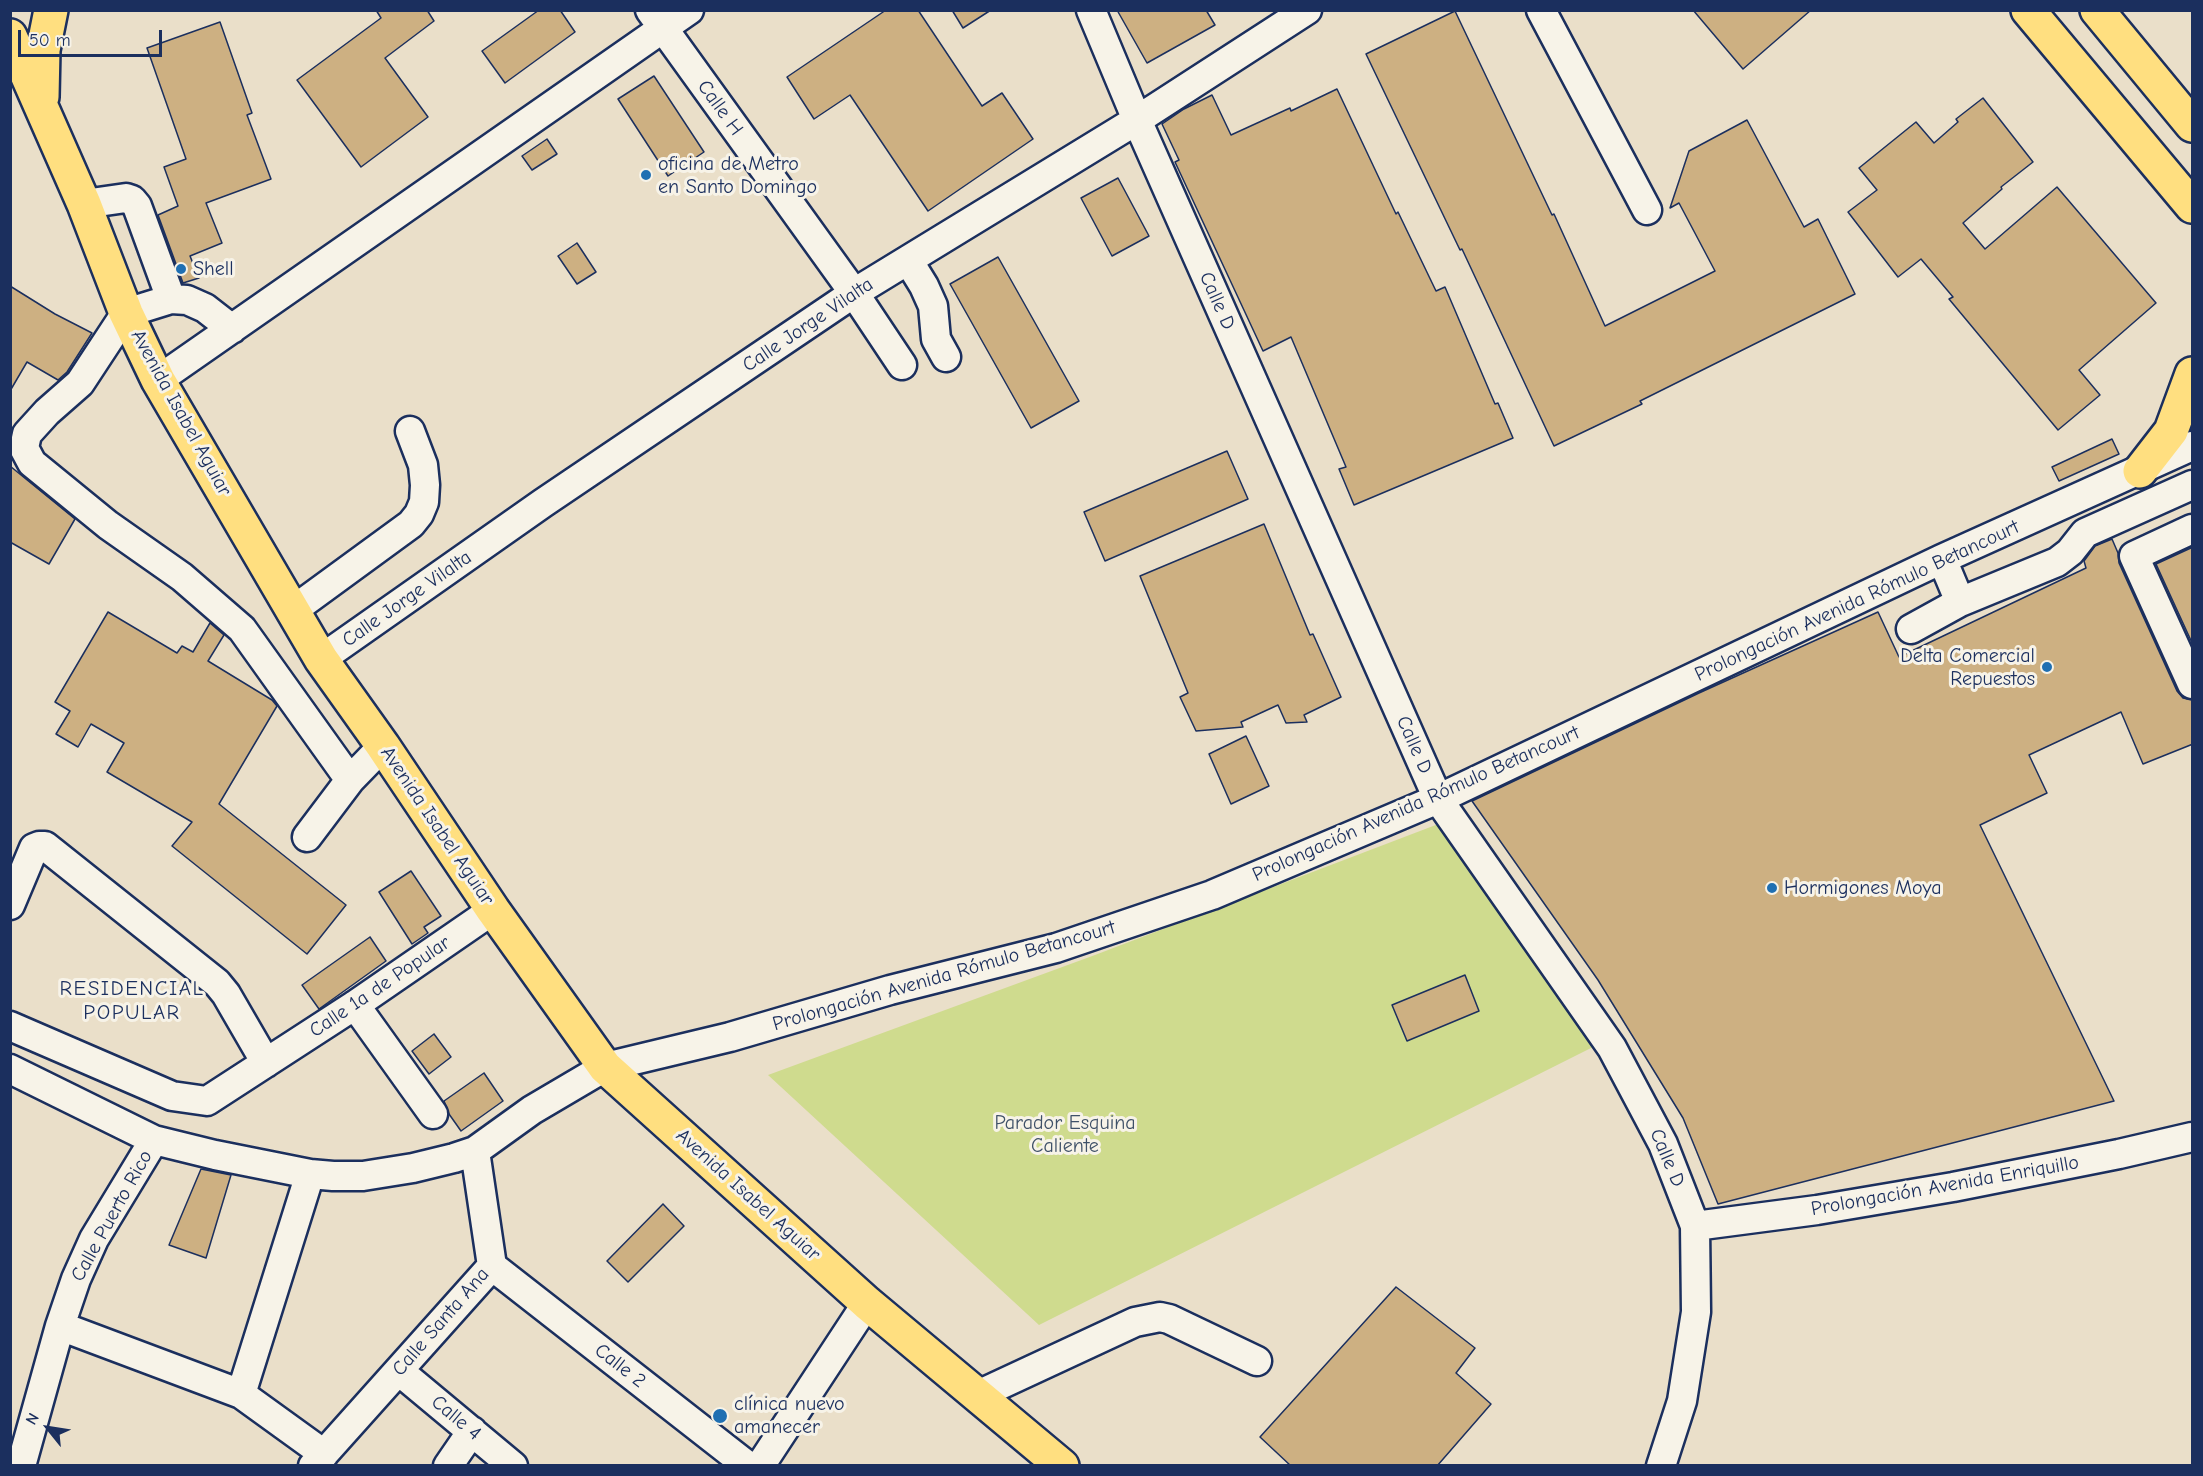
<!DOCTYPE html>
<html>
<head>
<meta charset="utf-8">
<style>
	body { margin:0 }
	#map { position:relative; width:2203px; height:1476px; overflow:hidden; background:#eadfc9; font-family:"Comic Neue",sans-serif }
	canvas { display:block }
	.frame { position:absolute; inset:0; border:12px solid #1b2f5e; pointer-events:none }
	.north { position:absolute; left:18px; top:1398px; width:60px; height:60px; -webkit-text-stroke:4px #f7f3e8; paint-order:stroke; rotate:300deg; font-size:16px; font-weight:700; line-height:24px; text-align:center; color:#1b2f5e }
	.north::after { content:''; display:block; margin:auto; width:21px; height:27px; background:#1b2f5e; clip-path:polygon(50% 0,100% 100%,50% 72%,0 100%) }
	.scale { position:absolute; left:18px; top:30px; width:144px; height:27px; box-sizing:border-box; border:3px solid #1b2f5e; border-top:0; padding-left:8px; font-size:18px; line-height:21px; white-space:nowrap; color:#1b2f5e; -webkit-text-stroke:4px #f7f3e8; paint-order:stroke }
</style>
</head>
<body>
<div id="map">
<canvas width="2203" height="1476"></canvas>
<div class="frame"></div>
<div class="north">N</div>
<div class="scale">50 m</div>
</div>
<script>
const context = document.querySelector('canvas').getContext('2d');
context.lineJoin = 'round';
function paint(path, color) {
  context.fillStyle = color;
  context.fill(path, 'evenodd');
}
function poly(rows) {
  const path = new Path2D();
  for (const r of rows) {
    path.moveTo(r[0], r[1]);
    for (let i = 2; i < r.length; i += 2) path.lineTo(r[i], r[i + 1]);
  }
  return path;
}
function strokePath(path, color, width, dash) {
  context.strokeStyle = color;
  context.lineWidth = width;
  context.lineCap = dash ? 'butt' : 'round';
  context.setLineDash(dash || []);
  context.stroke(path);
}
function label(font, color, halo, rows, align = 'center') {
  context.font = font + ' "Comic Neue",sans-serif';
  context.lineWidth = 6;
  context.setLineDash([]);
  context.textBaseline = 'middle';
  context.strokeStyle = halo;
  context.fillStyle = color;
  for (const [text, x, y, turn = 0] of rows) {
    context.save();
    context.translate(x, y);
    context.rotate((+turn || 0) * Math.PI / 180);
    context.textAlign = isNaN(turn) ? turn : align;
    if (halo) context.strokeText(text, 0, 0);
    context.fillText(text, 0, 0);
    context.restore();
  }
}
const green = poly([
	[1441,823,1593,1047,1039,1325,768,1075,1095,955]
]);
const building = poly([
	[376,10,427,10,434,21,385,58,428,117,361,167,297,80,381,18,376,10],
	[539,10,560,10,575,32,505,83,482,51,539,10],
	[886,10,918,10,982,106,1002,93,1033,139,928,211,850,95,814,119,787,77,886,10],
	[952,10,991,10,963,28,952,10],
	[1117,10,1206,10,1215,25,1147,63,1117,10],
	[1693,10,1811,10,1743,69,1693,10],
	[1455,11,1552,215,1554,214,1605,326,1715,271,1679,203,1670,208,1689,151,1747,120,1804,227,1818,219,1855,294,1640,401,1642,404,1554,446,1462,249,1460,250,1366,54,1455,11],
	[220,22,252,113,247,115,271,179,206,203,222,243,190,256,199,278,183,283,158,215,178,206,164,167,186,159,147,48,220,22],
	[654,76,704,152,668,176,618,99,654,76],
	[1337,89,1396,214,1398,212,1436,291,1445,287,1495,404,1498,403,1513,438,1354,505,1339,469,1346,467,1291,337,1263,351,1175,162,1179,160,1162,124,1184,109,1212,95,1231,135,1290,108,1291,111,1337,89],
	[1983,98,2033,162,2001,187,2002,189,1963,223,1985,249,2057,187,2156,303,2079,370,2100,395,2058,430,1949,299,1953,297,1921,259,1898,277,1848,212,1877,190,1859,168,1916,122,1934,143,1958,122,1956,119,1983,98],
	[547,139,557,154,532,170,522,156,547,139],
	[1118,178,1149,236,1112,256,1081,198,1118,178],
	[577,243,596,272,577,284,558,256,577,243],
	[998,257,1079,401,1031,428,950,284,998,257],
	[10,286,55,314,92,333,67,372,58,380,27,362,10,391,10,286],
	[2112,439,2119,454,2059,481,2052,467,2112,439],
	[1227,451,1248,499,1105,561,1084,512,1227,451],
	[10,466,75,519,49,564,10,542,10,466],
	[1264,524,1310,635,1313,634,1341,697,1304,715,1307,722,1286,723,1278,705,1241,722,1243,727,1196,731,1180,697,1188,693,1140,576,1264,524],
	[2112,539,2118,553,2119,563,2177,691,2183,698,2193,700,2193,744,2143,764,2121,712,2029,755,2047,793,1980,825,2114,1101,1718,1204,1683,1118,1598,980,1472,801,1699,693,1878,612,1899,657,2086,568,2084,561,2095,546,2112,539],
	[2193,547,2193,645,2156,564,2193,547],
	[108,612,177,653,182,646,193,652,210,623,224,635,208,661,272,700,277,706,219,804,346,905,307,954,172,846,192,822,107,772,124,743,91,724,78,747,56,734,70,711,55,702,108,612],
	[1246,736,1269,786,1231,804,1209,754,1246,736],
	[411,871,441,916,424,927,428,933,412,944,379,892,411,871],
	[370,937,386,961,319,1009,302,985,370,937],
	[1465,975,1479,1011,1407,1041,1392,1005,1465,975],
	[434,1034,451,1057,429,1074,412,1051,434,1034],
	[484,1073,503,1101,461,1131,449,1114,444,1101,484,1073],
	[201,1169,231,1175,206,1258,169,1245,201,1169],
	[663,1204,684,1226,628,1282,607,1261,663,1204],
	[1396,1287,1475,1348,1456,1373,1491,1404,1437,1466,1291,1466,1260,1437,1396,1287]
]);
const minor = poly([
	[650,10,854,293,902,365],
	[1091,10,1137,120,1438,799,1612,1048,1663,1144,1695,1226,1696,1312,1682,1401,1661,1466],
	[1541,10,1647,210],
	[84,204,126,198,132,200,137,206,171,299],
	[908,260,924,286,933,306,936,339,946,357],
	[232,329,205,308,187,300,171,299,126,313,80,383,47,412,27,434,24,448,32,463,108,525,182,577,242,629,350,780],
	[158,380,689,10],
	[2192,529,2134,556,2192,684],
	[1942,559,1960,602],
	[292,611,411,524,419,514,424,502,425,485,423,465,410,431],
	[1911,629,1960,602,2057,562,2070,552,2085,533,2192,485],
	[321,659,543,503,854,293,1137,120,1307,10],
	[307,837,350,780,383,746],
	[10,905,34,848,39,846,45,846,217,983,226,994,266,1063],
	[355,1005,433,1114],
	[10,1026,172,1096,207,1101,355,1005,493,910],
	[10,1069,154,1140,215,1155,310,1174,333,1176,363,1176,413,1168,454,1158,475,1151,532,1110,605,1067,730,1037,890,990,1056,948,1212,895,1438,799,1942,559,2192,446],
	[475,1151,492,1266],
	[1695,1226,1817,1210,1953,1187,2119,1154,2192,1137],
	[492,1266,748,1466],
	[60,1326,241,1394,324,1454],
	[399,1371,513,1466],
	[241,1394,310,1174],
	[978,1395,1135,1322,1160,1317,1169,1319,1257,1361],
	[21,1466,60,1326,76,1279,94,1239,154,1140],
	[313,1466,492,1266],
	[448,1466,472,1431],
	[760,1466,867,1303]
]);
const major = poly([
	[2028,10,2192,206],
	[2097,10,2192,125],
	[10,36,84,204,126,313,158,380,321,659,383,746,493,910,605,1067,867,1303,1062,1466],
	[42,97,43,50,51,10],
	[2140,471,2171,431,2192,374]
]);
const markers = [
	[646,175,6,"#1f6fb2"],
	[181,269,6,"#1f6fb2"],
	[2047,667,6,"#1f6fb2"],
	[1772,888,6,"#1f6fb2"],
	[720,1416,8,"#1f6fb2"]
];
const streetNames = [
	["Calle H",720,108,54],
	["Calle D",1217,301,66],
	["Calle Jorge Vilalta",808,325,-34],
	["Avenida Isabel Aguiar",181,413,61],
	["Calle Jorge Vilalta",407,599,-35],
	["Prolongación Avenida Rómulo Betancourt",1857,601,-25],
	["Calle D",1414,745,66],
	["Prolongación Avenida Rómulo Betancourt",1416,804,-24],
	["Avenida Isabel Aguiar",437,826,56],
	["Prolongación Avenida Rómulo Betancourt",944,976,-16],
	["Calle 1a de Popular",380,987,-34],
	["Calle D",1667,1158,67],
	["Prolongación Avenida Enriquillo",1945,1186,-10],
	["Avenida Isabel Aguiar",748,1195,42],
	["Calle Puerto Rico",112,1216,-61],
	["Calle Santa Ana",441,1322,-49],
	["Calle 2",620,1366,38],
	["Calle 4",456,1418,40]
];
const poiNames = [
	["oficina de Metro",658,164],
	["en Santo Domingo",658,187],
	["Shell",193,269],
	["Delta Comercial",2035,656,"right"],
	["Repuestos",2035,679,"right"],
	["Hormigones Moya",1784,888],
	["clínica nuevo",734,1404],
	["amanecer",734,1427]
];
const parkNames = [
	["Parador Esquina",1065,1123],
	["Caliente",1065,1146]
];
const neighbourhoodNames = [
	["RESIDENCIAL",132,989],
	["POPULAR",132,1013]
];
paint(green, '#cfdb8e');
paint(building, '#cdb082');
strokePath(building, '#1b2f5e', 1.5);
strokePath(minor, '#1b2f5e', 33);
strokePath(major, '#1b2f5e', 38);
strokePath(minor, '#f7f3e8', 28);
strokePath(major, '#ffdf80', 33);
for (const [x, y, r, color] of markers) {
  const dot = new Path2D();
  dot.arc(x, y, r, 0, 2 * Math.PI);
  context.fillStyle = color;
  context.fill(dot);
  strokePath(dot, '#f7f3e8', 2);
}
label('20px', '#1b2f5e', '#f7f3e8', streetNames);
label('20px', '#1b2f5e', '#f7f3e8', poiNames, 'left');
label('20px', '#3f5168', '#f7f3e8', parkNames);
context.letterSpacing = '1.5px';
label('21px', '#1b2f5e', '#f7f3e8', neighbourhoodNames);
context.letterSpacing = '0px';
</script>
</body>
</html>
